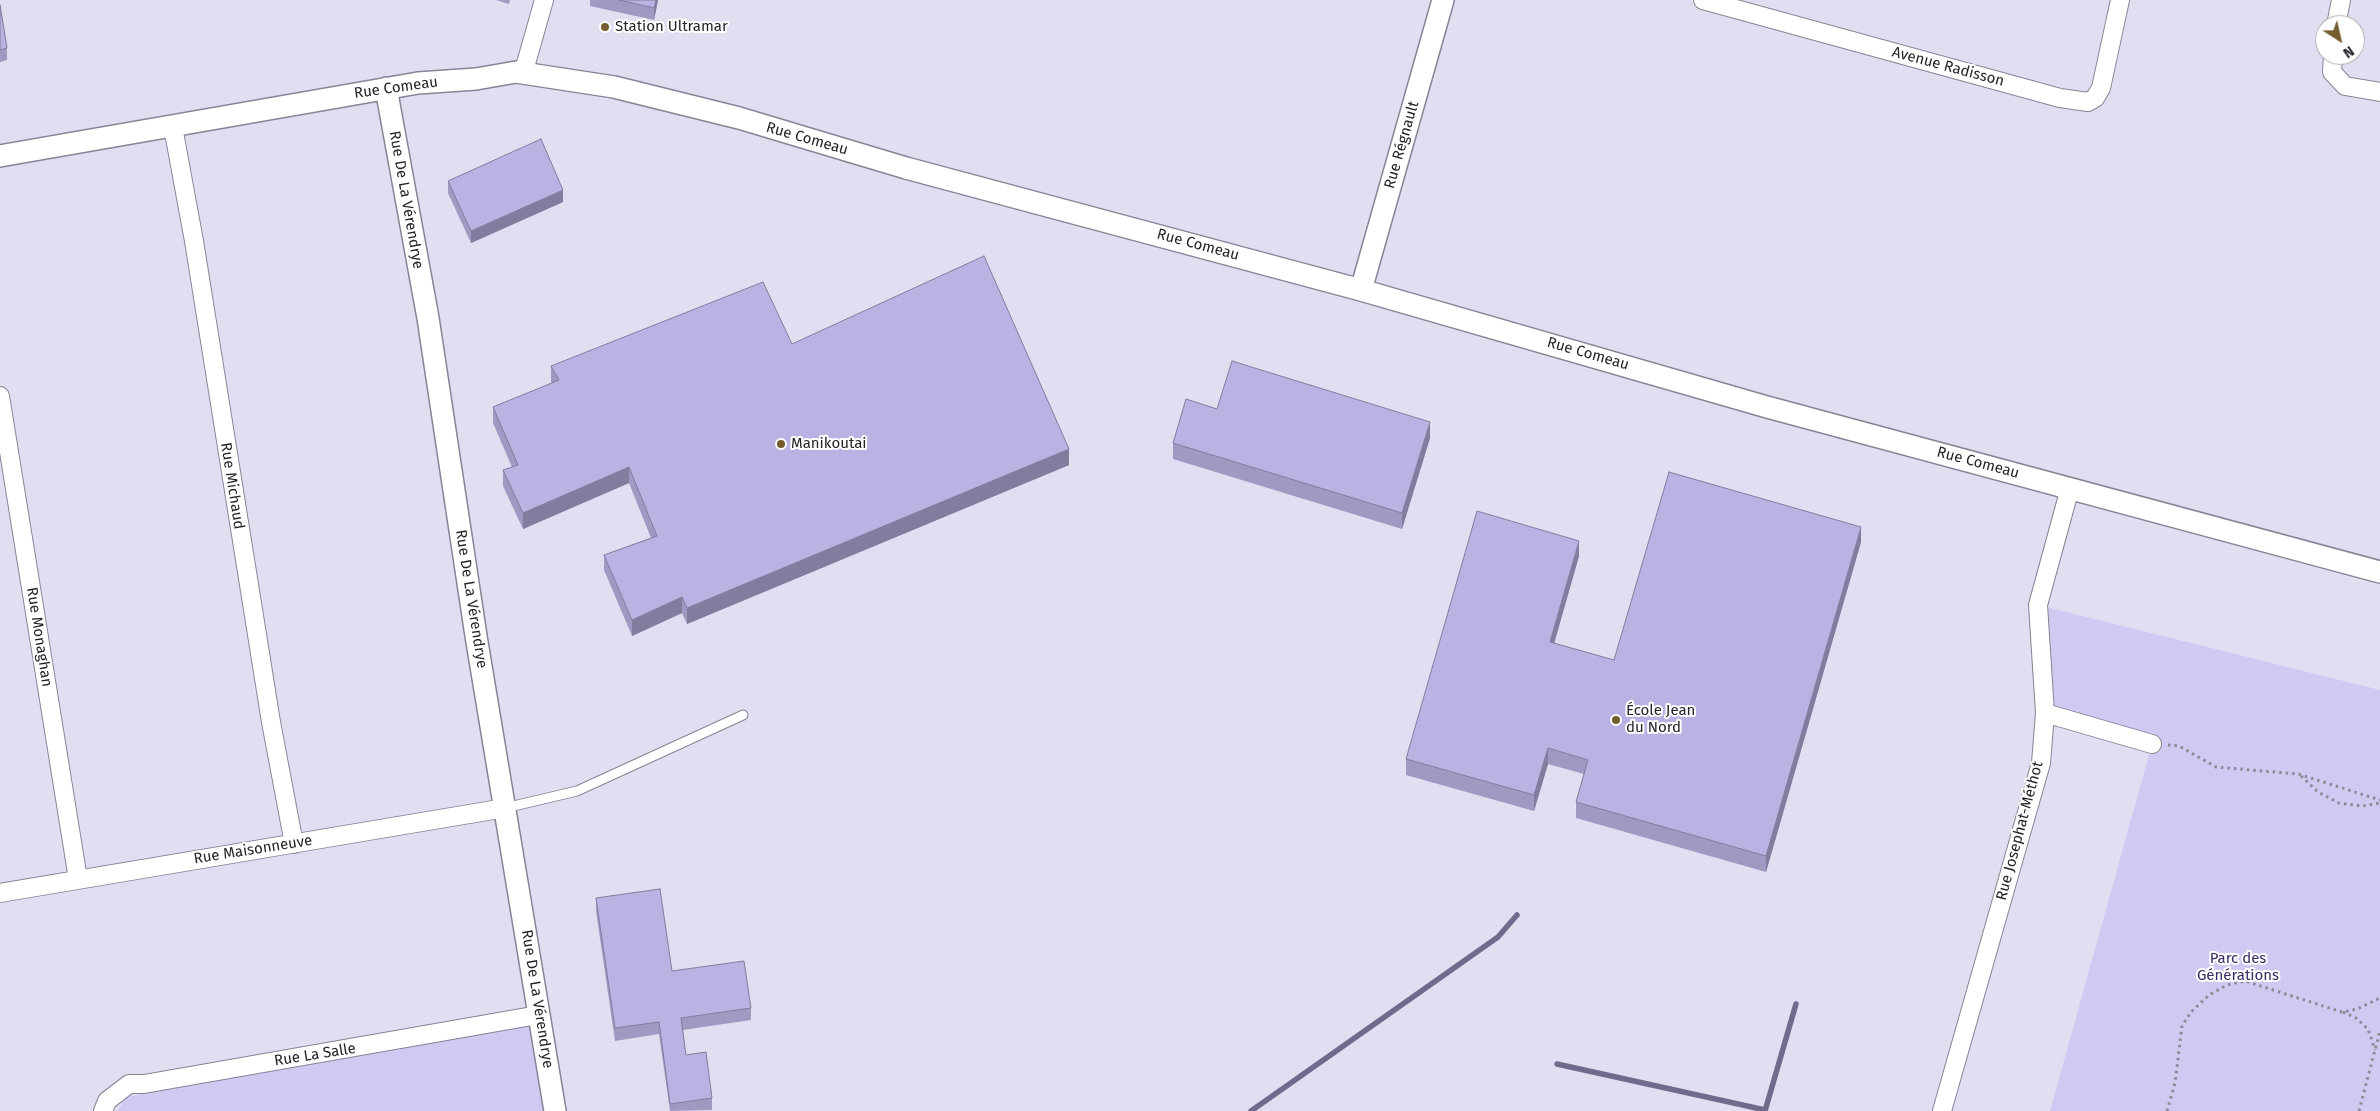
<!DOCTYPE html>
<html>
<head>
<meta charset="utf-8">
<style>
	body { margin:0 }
	#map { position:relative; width:2380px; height:1111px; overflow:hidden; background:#e1def1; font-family:"Fira Sans",sans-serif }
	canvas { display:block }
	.north { position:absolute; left:2315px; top:15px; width:50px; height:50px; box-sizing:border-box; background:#fff; border:1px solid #a8a7aa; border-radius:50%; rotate:145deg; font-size:14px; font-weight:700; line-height:20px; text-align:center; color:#25232a }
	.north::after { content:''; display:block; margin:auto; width:18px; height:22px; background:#745c2d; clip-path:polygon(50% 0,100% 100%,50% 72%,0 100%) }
</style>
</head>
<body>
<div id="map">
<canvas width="2380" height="1111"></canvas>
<div class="north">N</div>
</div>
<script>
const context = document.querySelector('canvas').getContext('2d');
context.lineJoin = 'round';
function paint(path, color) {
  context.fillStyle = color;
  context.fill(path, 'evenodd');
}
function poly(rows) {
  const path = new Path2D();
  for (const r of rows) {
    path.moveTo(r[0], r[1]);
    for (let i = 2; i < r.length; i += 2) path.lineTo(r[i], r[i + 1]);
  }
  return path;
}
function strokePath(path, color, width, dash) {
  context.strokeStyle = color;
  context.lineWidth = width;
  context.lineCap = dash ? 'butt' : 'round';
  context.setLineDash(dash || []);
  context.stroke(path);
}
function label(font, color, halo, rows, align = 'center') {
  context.font = font + ' "Fira Sans",sans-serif';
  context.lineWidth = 4;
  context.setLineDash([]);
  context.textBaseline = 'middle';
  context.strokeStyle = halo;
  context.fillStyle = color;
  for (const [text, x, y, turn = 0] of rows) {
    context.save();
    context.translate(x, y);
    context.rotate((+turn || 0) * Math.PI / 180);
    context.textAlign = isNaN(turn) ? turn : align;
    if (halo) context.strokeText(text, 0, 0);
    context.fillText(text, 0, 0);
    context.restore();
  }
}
const green = poly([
	[2038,605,2380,690,2380,1111,2050,1111,2152,744,2045,713],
	[538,1021,554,1111,117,1111,127,1097]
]);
const stream = poly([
	[1557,1064,1765,1110],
	[1251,1111,1498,937,1517,915],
	[1765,1111,1796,1004]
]);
const path = poly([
	[2168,745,2179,746,2216,767,2298,774,2380,800],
	[2301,776,2318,792,2339,803,2362,806,2380,803],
	[2343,1012,2356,1018,2368,1029,2375,1050],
	[2167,1111,2175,1083,2182,1026,2191,1012,2209,995,2227,985,2245,981,2342,1012,2357,1009,2380,998],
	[2359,1111,2380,1031]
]);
const service = poly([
	[505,808,577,791,743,715]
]);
const minor = poly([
	[1703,0,2060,98,2088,102,2095,98,2101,88,2120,0],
	[2336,25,2341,0],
	[2333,55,2332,72,2345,86,2380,92],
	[523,74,544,0],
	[173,127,194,241,271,722,294,844],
	[0,396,78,879],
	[2045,713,2152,744],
	[0,893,505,808],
	[103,1111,107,1101,129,1084,144,1084,538,1015],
	[1942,1111,2041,763,2045,713,2038,605,2070,488]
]);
const tertiary = poly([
	[386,88,428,318,476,636,555,1111],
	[0,156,418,83,476,79,516,72,614,87,739,118,906,168,1361,290,1767,407,2380,572],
	[1361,290,1443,0]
]);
const wall = poly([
	[496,0,510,0,509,4],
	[590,0,658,0,654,20,590,6],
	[0,5,7,48,7,60,0,62],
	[448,181,563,202,471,243,448,193],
	[792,344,1069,465,687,624,682,613,632,636,604,570,604,555,651,538,629,483,523,529,503,486,503,470,512,467,493,423,493,407,552,383,551,382,551,366],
	[1217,409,1430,438,1402,529,1173,459,1173,443],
	[1861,542,1766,872,1576,818,1576,802,1584,774,1548,764,1534,811,1406,775,1406,759,1579,556,1554,643,1614,660],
	[596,898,672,971,751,1008,751,1020,683,1030,686,1055,712,1098,712,1110,670,1111,659,1034,615,1041,596,911]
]);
const shadedWall = poly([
	[656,0,658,0,654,20,654,8],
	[563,190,563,202,471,243,471,231],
	[1430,422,1430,438,1402,529,1402,513],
	[1069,449,1069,465,687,624,687,608],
	[629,467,629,483,523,529,523,513],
	[1861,527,1861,542,1766,872,1766,856],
	[1579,541,1579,556,1550,658,1550,642],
	[682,597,682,613,632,636,632,620],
	[1548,748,1548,764,1534,811,1534,795]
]);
const building = poly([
	[619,0,656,0,654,8,619,0],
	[0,5,7,48,0,50,0,5],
	[541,139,563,190,471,231,448,181,541,139],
	[984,256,1069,449,687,608,682,597,632,620,604,555,657,536,629,467,523,513,503,470,518,465,493,407,559,380,551,366,763,282,792,344,984,256],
	[1232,361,1430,422,1402,513,1173,443,1186,399,1217,409,1232,361],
	[1669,472,1861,527,1766,856,1576,802,1588,760,1548,748,1534,795,1406,759,1477,511,1579,541,1550,642,1614,660,1669,472],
	[660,889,672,971,744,961,751,1008,681,1018,686,1055,706,1052,712,1098,670,1104,659,1022,615,1028,596,898,660,889]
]);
const markers = [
	[605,27,5,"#745c2d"],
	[781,444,5,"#745c2d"],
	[1616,720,5,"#745c2d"]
];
const poiNames = [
	["Station Ultramar",615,27],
	["Manikoutai",791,444],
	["École Jean",1626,711],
	["du Nord",1626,728]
];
const streetNames = [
	["Avenue Radisson",1948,67,15],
	["Rue Comeau",396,88,-8],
	["Rue Comeau",807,139,16],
	["Rue Régnault",1402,145,-74],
	["Rue De La Vérendrye",406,200,80],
	["Rue Comeau",1198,245,15],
	["Rue Comeau",1588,354,16],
	["Rue Comeau",1978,463,15],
	["Rue Michaud",232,486,81],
	["Rue De La Vérendrye",471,599,81],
	["Rue Monaghan",39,637,81],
	["Rue Josephat-Méthot",2020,831,-75],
	["Rue Maisonneuve",253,850,-9],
	["Rue De La Vérendrye",537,999,81],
	["Rue La Salle",315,1055,-9]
];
const parkNames = [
	["Parc des",2238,959],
	["Générations",2238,976]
];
paint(green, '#d0caf2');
strokePath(stream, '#716a8d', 5.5);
strokePath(service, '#868495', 11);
strokePath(minor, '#868495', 20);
strokePath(tertiary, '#868495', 24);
strokePath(path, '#8c8a97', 3, [2.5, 4]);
strokePath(service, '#fff', 9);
strokePath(minor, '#fff', 18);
strokePath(tertiary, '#fff', 21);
paint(wall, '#a099c2');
paint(shadedWall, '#827d9e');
paint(building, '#bab2e2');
strokePath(building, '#827d9e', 1);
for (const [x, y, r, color] of markers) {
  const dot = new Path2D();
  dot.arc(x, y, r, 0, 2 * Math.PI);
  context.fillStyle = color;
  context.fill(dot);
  strokePath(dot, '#fff', 2);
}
label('15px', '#25232a', '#fff', poiNames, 'left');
label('15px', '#25232a', '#fff', streetNames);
label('15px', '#392963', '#fff', parkNames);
</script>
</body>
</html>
